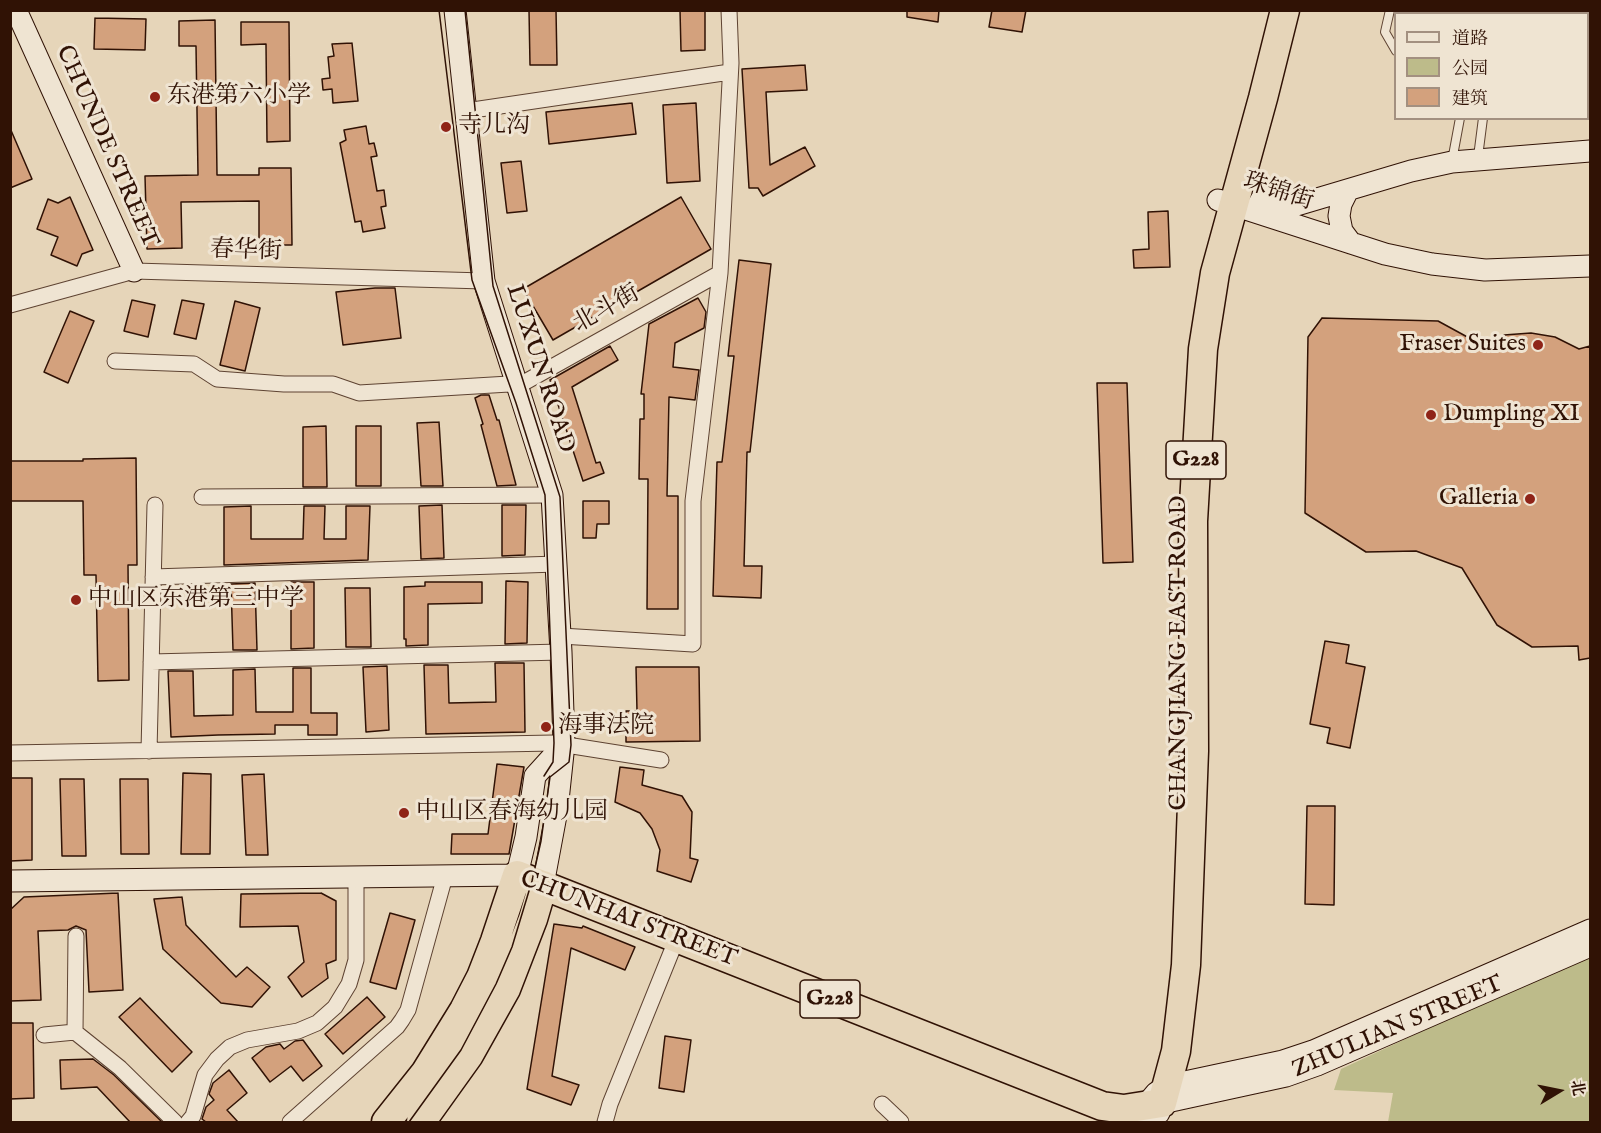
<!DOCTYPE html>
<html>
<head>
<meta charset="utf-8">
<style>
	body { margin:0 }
	#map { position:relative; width:1601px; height:1133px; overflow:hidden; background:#e6d5b9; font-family:"IM FELL English","Noto Serif SC",serif }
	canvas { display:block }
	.frame { position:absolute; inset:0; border:12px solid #301205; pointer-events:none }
	.legend { position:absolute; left:1394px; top:12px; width:195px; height:108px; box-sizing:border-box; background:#efe4d2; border:2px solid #a39080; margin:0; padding:8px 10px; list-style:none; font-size:18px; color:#301205 }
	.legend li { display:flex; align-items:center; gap:12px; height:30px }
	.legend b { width:30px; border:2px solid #a39080 }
	.north { position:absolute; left:1529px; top:1061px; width:60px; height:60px; -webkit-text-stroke:4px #efe4d2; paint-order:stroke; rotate:80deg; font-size:16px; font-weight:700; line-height:24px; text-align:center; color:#301205 }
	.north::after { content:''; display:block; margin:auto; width:21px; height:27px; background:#301205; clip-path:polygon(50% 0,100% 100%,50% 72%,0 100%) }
</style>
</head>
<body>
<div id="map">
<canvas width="1601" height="1133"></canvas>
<div class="frame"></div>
<ul class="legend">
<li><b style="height:8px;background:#efe4d2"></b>道路</li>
<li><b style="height:16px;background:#bdbb8a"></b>公园</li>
<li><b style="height:16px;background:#d3a17d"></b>建筑</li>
</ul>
<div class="north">北</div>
</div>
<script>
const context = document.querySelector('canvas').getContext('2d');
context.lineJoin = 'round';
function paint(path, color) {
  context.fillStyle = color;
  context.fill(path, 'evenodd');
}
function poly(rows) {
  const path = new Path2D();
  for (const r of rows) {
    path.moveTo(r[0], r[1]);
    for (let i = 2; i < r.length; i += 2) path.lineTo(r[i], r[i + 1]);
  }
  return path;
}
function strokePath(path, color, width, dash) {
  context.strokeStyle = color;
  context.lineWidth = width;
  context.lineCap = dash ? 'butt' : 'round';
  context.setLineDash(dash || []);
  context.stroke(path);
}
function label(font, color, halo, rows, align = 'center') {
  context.font = font + ' "IM FELL English","Noto Serif SC",serif';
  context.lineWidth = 6;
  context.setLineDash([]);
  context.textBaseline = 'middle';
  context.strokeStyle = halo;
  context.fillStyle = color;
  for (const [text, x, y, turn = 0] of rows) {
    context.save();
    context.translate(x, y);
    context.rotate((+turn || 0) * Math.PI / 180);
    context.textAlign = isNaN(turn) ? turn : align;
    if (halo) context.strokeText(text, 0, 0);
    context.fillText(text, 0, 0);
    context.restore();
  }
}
const green = poly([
	[1590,953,1590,1122,1388,1122,1393,1093,1334,1090,1341,1069]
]);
const building = poly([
	[529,10,556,10,557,65,530,65,529,10],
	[680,10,705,10,705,50,681,51,680,10],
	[907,10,939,10,938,22,907,17,907,10],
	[992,10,1026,10,1022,32,989,27,992,10],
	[95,18,146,19,145,50,94,49,95,18],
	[215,20,217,175,259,175,259,168,291,168,292,245,259,245,259,201,181,202,182,248,147,249,145,176,198,175,196,46,179,46,179,21,215,20],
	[241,22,289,22,290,141,267,142,266,44,241,45,241,22],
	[352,43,358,101,333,103,332,89,323,90,322,79,330,78,328,57,334,56,332,44,352,43],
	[805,65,807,90,766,92,770,165,805,147,815,166,763,196,758,188,749,188,742,69,805,65],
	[632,103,636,134,549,144,546,112,632,103],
	[696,103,700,181,667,183,663,105,696,103],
	[366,126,369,144,374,143,377,156,371,157,377,191,384,190,386,206,381,207,385,228,363,232,361,221,355,222,340,143,346,140,344,130,366,126],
	[10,128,32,179,10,188,10,128],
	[521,161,527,211,507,213,501,163,521,161],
	[70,197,93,250,82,254,77,266,51,255,58,237,37,229,48,199,58,203,70,197],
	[681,197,711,249,553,340,523,289,681,197],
	[1168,211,1170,267,1134,268,1133,250,1149,249,1148,212,1168,211],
	[739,260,771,264,750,452,747,452,744,566,762,566,761,598,713,596,717,462,722,462,734,356,728,356,739,260],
	[375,288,395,288,401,338,343,345,336,292,375,288],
	[698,298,706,312,704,328,675,343,673,367,699,370,695,400,669,397,667,496,678,496,678,609,647,609,648,479,639,479,640,419,644,419,644,394,641,394,649,324,698,298],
	[132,300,155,305,148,337,124,331,132,300],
	[182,300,204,304,196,339,174,334,182,300],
	[235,301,260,308,245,371,220,365,235,301],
	[70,311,94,321,68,383,44,372,70,311],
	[1322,318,1438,321,1482,345,1504,335,1531,333,1555,337,1579,349,1590,346,1590,658,1579,660,1578,646,1532,647,1497,625,1462,568,1416,551,1366,552,1305,513,1308,337,1322,318],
	[610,346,618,360,572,387,596,463,600,462,604,473,583,481,550,380,610,346],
	[1097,383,1127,383,1133,562,1103,563,1097,383],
	[481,395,489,395,497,420,499,420,516,485,497,486,481,425,483,424,475,398,481,395],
	[439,422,443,486,421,486,417,423,439,422],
	[326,426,327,487,303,487,303,427,326,426],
	[356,426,381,426,381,486,356,486,356,426],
	[136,458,137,565,128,565,129,680,98,681,96,575,84,575,83,501,10,501,10,461,83,461,83,459,136,458],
	[583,501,609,501,609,524,597,524,596,538,583,538,583,501],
	[442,505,444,558,421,559,419,506,442,505],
	[502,505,526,505,525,555,502,556,502,505],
	[251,506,251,539,303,539,304,506,325,506,324,539,346,539,346,506,370,506,368,560,224,565,224,507,251,506],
	[506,581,528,582,527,643,505,644,506,581],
	[291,582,314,582,314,648,291,649,291,582],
	[425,582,482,582,482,603,428,604,428,645,406,646,406,639,404,639,404,587,425,586,425,582],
	[255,583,257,650,233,650,231,584,255,583],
	[345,588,370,588,371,647,346,647,345,588],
	[1325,641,1349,645,1346,663,1365,667,1350,748,1327,743,1330,728,1310,724,1325,641],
	[495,663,524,663,525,732,426,734,424,665,448,665,449,703,496,702,495,663],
	[387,666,389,730,366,732,363,667,387,666],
	[636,667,699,667,700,741,626,742,626,711,637,711,636,667],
	[293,668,311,668,311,713,337,713,337,735,308,735,308,725,275,725,275,734,218,735,171,737,168,671,193,671,194,716,233,715,233,670,255,669,256,712,293,712,293,668],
	[497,764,524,767,509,854,451,854,452,834,488,834,497,764],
	[620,767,644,770,642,785,682,796,692,812,690,858,698,860,691,882,657,871,660,850,652,829,640,813,615,802,620,767],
	[183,773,211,774,210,854,181,854,183,773],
	[264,774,268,855,246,855,242,775,264,774],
	[10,778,32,778,32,860,10,861,10,778],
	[60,779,84,779,86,856,62,856,60,779],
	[120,779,148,779,149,854,121,854,120,779],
	[1307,806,1335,806,1334,905,1305,904,1307,806],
	[118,893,123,990,89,992,86,930,76,926,68,930,38,931,41,1000,10,1001,10,910,24,897,118,893],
	[321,893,336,901,336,960,326,964,328,978,302,997,288,977,304,962,298,926,240,927,241,894,321,893],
	[182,897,186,925,236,977,247,967,270,987,252,1007,221,1003,163,949,154,899,182,897],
	[390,913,415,920,396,989,370,982,390,913],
	[554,924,582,928,583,926,635,947,625,970,571,948,552,1076,579,1085,571,1105,527,1089,554,924],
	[367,997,385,1017,343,1054,325,1034,367,997],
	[140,998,192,1052,172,1072,119,1017,140,998],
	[10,1023,33,1023,34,1098,10,1099,10,1023],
	[665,1036,691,1040,684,1092,659,1088,665,1036],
	[303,1040,322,1066,303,1081,291,1066,270,1082,252,1058,266,1047,280,1044,284,1049,295,1041,303,1040],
	[93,1059,114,1075,162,1122,130,1122,97,1087,61,1089,60,1060,93,1059],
	[229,1070,247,1093,227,1110,238,1122,206,1122,202,1119,206,1107,214,1100,209,1094,213,1083,229,1070]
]);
const lane = poly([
	[1390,10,1385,32,1396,51],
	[1588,85,1590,86],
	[1478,157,1483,118],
	[1452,161,1460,118]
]);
const street = poly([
	[466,111,730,72],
	[10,305,134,271,484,281],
	[115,361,194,364,217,379,284,384,333,384,359,393,509,384,518,386,720,273],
	[202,497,552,495],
	[153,577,557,564],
	[561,636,693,644,693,501,720,273,731,63,729,10],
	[151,662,561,652],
	[149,751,155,505],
	[10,753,554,743,661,760],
	[75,1032,76,936],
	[44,1035,75,1032,120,1068,175,1122],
	[882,1104,901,1122],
	[188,1122,193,1116,205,1075,217,1059,230,1047,247,1040,298,1031,317,1023,335,1007,349,984,356,960,356,877],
	[290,1122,397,1027,402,1020,408,1010,445,876],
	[605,1122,610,1104,677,938]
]);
const secondary = poly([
	[16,10,134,271],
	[455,10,484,281,552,495,561,652,564,744,557,810,543,885],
	[1348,190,1341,204,1339,216,1342,231,1351,243],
	[1218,200,1385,254,1432,264,1485,270,1590,266],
	[1260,201,1278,206,1290,207,1411,171,1452,162,1590,151],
	[10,881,517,875,526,837,535,776,564,744],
	[1159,1113,1162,1103,1286,1076,1317,1065,1590,946],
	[1141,1122,1145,1106,1156,1093,1166,1086,1283,1061,1313,1051,1590,930]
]);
const highway = poly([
	[386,1122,425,1073,464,1010,481,977,495,941,517,875,1102,1106,1124,1109,1162,1103,1176,1051,1186,965,1194,751,1193,521,1203,349,1215,273,1263,98,1285,10],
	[421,1122,469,1055,506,989,533,919,543,885]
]);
const tram = poly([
	[439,10,472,280,516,403,545,495,554,743,553,762,544,776],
	[409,1122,461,1050,496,984,512,947,532,881,541,841,550,777,569,762,571,745,560,497,493,286,465,10]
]);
const markers = [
	[155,97,6,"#8f2418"],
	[446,127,6,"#8f2418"],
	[1538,345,6,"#8f2418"],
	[1431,415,6,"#8f2418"],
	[1530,499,6,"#8f2418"],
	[76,600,6,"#8f2418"],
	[546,727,6,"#8f2418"],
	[404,813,6,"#8f2418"]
];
const shields = [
	[1196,460,60],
	[830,999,60]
];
const shieldNames = [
	["G228",1196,460],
	["G228",830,999]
];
const poiNames = [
	["东港第六小学",167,97],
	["寺儿沟",458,127],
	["Fraser Suites",1526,345,"right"],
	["Dumpling XI",1443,415],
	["Galleria",1518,499,"right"],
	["中山区东港第三中学",88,600],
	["海事法院",558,727],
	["中山区春海幼儿园",416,813]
];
const streetNames = [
	["CHUNDE STREET",106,147,66],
	["珠锦街",1278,193,18],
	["春华街",246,252,2],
	["北斗街",607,310,-29],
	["LUXUN ROAD",539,369,72],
	["CHANGJIANG EAST ROAD",1180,653,-90],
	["CHUNHAI STREET",628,920,21],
	["ZHULIAN STREET",1398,1028,-23]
];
paint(green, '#bdbb8a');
paint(building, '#d3a17d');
strokePath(building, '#301205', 1.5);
strokePath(lane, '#5e4332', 10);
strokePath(street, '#5e4332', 17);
strokePath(secondary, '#301205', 23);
strokePath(highway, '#301205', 31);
strokePath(lane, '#efe4d2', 8);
strokePath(street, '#efe4d2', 15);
strokePath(secondary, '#efe4d2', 21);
strokePath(highway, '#e6d5b9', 28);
strokePath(tram, '#301205', 1.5);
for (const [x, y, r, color] of markers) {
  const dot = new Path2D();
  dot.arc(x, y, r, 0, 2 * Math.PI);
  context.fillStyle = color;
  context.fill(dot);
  strokePath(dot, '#efe4d2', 2);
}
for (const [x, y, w] of shields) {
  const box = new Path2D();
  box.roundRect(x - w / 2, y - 19, w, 38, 4.5);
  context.fillStyle = '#efe4d2';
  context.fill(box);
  strokePath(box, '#301205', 1.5);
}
label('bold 22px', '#301205', null, shieldNames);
label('24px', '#301205', '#efe4d2', poiNames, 'left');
label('24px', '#301205', '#efe4d2', streetNames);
</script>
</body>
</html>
